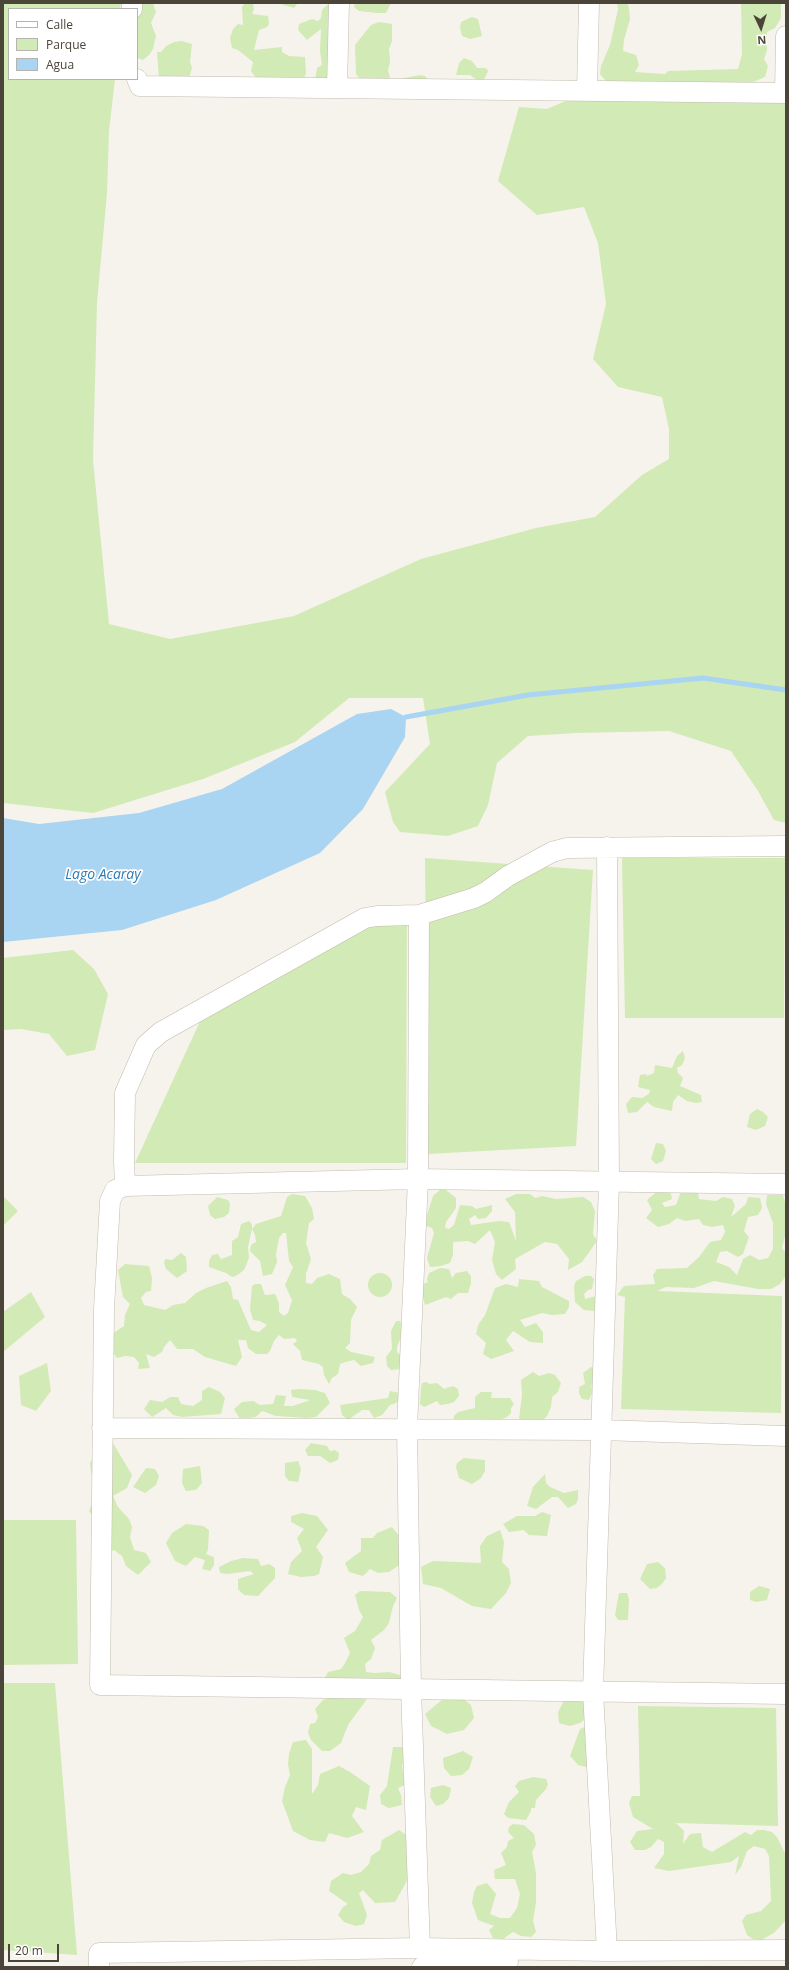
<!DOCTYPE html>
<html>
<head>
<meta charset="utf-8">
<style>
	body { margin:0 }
	#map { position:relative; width:789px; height:1970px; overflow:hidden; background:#f6f3ec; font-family:"Open Sans",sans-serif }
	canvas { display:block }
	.frame { position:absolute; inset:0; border:4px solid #4b4439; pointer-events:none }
	.legend { position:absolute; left:8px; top:8px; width:130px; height:72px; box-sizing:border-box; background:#fff; border:1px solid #b7b4b0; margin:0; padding:5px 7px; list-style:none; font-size:12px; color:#4b4439 }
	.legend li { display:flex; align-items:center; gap:8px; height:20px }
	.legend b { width:20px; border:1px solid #b7b4b0 }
	.north { position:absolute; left:741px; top:8px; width:40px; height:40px; -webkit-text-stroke:3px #fff; paint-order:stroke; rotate:176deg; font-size:11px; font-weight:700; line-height:16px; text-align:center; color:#4b4439 }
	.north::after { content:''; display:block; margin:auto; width:14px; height:18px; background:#4b4439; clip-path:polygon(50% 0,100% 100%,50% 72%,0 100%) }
	.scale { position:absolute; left:8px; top:1944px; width:51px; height:18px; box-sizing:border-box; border:2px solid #4b4439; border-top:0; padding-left:5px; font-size:12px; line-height:14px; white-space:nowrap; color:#4b4439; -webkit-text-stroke:3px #fff; paint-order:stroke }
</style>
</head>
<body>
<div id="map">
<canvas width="789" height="1970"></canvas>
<div class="frame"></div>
<ul class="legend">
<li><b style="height:5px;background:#fff"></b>Calle</li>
<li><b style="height:11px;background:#d2eab5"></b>Parque</li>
<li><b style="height:11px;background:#a9d4f2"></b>Agua</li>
</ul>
<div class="north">N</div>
<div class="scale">20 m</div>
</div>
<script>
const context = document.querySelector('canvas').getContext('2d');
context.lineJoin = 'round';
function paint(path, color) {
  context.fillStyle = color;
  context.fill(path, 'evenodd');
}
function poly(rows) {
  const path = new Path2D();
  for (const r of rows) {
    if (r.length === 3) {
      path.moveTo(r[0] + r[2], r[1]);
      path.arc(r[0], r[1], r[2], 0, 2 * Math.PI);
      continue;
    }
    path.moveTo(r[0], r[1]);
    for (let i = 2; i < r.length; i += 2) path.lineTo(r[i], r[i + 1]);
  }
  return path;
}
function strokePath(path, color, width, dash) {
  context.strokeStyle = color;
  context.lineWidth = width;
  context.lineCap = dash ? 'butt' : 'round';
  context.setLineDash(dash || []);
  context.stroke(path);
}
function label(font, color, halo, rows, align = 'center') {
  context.font = font + ' "Open Sans",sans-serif';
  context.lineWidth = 3.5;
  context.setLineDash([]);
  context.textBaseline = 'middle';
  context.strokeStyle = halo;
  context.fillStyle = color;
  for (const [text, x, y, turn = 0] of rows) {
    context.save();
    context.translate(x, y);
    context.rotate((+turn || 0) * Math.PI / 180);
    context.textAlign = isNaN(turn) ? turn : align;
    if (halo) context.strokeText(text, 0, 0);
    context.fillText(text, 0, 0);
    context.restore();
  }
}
const green = poly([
	[3,3,121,3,120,9,9,9,9,79,115,79,109,131,107,193,97,303,93,460,109,624,170,639,294,616,421,559,536,528,595,517,642,475,669,459,669,429,662,397,618,387,593,359,606,304,598,243,584,207,537,215,498,181,519,107,547,109,610,82,605,80,600,74,601,66,610,45,618,9,617,3,627,3,629,7,630,19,624,40,623,51,636,55,639,65,635,72,665,74,668,71,738,69,742,54,741,3,781,3,781,18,775,28,767,32,767,50,764,59,768,66,765,77,739,88,786,93,786,823,774,820,758,791,731,751,669,731,576,733,528,736,497,763,488,805,478,826,448,836,400,832,393,822,385,792,430,744,423,698,349,698,295,742,203,779,93,813,3,803],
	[138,3,153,3,156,12,151,23,156,36,153,49,149,55,143,60,137,58],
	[253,3,254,9,252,14,268,16,269,24,267,27,259,30,254,50,282,47,282,52,289,56,305,57,306,73,303,82,259,82,251,71,253,62,238,50,232,48,230,38,233,29,238,24,243,25,242,7,244,4],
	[277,3,298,3,294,8],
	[355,3,391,3,386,13,377,13,359,11,354,7],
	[327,5,333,5,334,80,315,81,317,68,322,65,320,51,321,29,307,40,298,30,299,24,312,19,318,21,321,18,322,10],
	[472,17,478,19,482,36,470,39,462,36,460,27,461,22],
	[379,22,392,24,392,41,389,49,390,62,388,70,390,78,382,82,360,79,356,74,355,45,371,25],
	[182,41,192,44,190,62,192,68,189,78,159,78,157,52,161,52,166,46,174,42],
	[464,58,472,61,477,68,486,68,488,71,485,78,480,82,470,75,456,75,459,63],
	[420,75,425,76,430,82,399,79],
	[425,858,593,870,576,1146,428,1154],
	[622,858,785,858,784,1018,625,1018],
	[407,906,406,1163,135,1163,201,1019],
	[73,950,94,969,108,994,95,1050,67,1056,49,1034,21,1029,3,1030,3,958],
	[683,1051,685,1058,682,1065,677,1068,678,1073,683,1078,680,1086,701,1095,702,1102,696,1103,687,1101,678,1095,673,1102,672,1111,654,1107,647,1102,637,1112,628,1113,626,1104,632,1097,642,1098,649,1094,650,1090,638,1087,640,1075,646,1074,647,1076,654,1073,655,1065,672,1068,677,1056],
	[757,1109,763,1112,768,1117,765,1126,756,1130,747,1127,750,1114],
	[656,1143,663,1144,666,1151,663,1161,656,1164,651,1159],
	[661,1188,670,1190,672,1199,662,1203,665,1207,676,1205,680,1194,684,1188,692,1189,698,1193,699,1199,716,1201,723,1197,732,1199,735,1206,731,1217,746,1204,748,1197,760,1198,762,1208,758,1215,748,1217,744,1231,749,1237,743,1254,738,1257,727,1251,720,1252,716,1262,729,1267,737,1275,743,1259,750,1255,759,1260,768,1258,773,1249,773,1223,766,1204,767,1195,783,1195,786,1206,786,1232,782,1248,786,1253,786,1268,785,1277,780,1284,771,1289,758,1289,714,1281,694,1288,666,1287,657,1291,782,1296,781,1413,621,1409,625,1297,617,1295,624,1286,655,1284,653,1275,657,1269,687,1268,699,1257,710,1242,721,1240,725,1232,723,1225,712,1227,703,1225,699,1219,685,1221,677,1218,669,1224,658,1227,646,1218,652,1210,647,1200],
	[441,1189,446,1190,456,1198,456,1208,446,1222,445,1228,449,1229,454,1225,460,1205,472,1206,476,1209,492,1205,492,1211,486,1218,478,1219,475,1215,469,1219,471,1225,499,1221,509,1222,516,1241,515,1212,505,1199,516,1194,530,1194,535,1198,542,1196,556,1199,583,1197,591,1202,595,1211,593,1234,597,1241,582,1262,568,1270,569,1259,557,1244,545,1242,515,1259,516,1269,502,1280,496,1274,492,1260,495,1242,490,1230,475,1244,468,1241,453,1242,453,1255,450,1263,441,1266,430,1267,427,1258,434,1233,432,1228,426,1226,427,1215,433,1196],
	[292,1194,305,1196,312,1208,314,1219,309,1223,306,1243,311,1259,306,1274,306,1283,312,1284,317,1278,329,1274,340,1279,342,1294,350,1299,357,1307,351,1320,350,1343,345,1348,351,1352,375,1357,373,1363,361,1366,354,1360,345,1362,340,1364,338,1374,332,1378,329,1384,324,1375,323,1367,319,1364,302,1360,300,1351,293,1344,297,1341,295,1338,284,1339,279,1335,274,1341,270,1351,267,1354,256,1354,248,1348,246,1340,238,1340,242,1357,236,1366,205,1357,193,1349,177,1349,170,1340,164,1347,162,1352,154,1357,146,1354,150,1368,138,1369,139,1363,134,1357,125,1356,117,1358,111,1350,109,1336,124,1326,125,1315,130,1304,123,1297,118,1270,125,1264,149,1266,152,1278,151,1291,146,1292,141,1298,144,1305,165,1310,173,1305,185,1303,196,1293,206,1288,227,1281,231,1287,233,1299,238,1300,251,1330,259,1332,267,1325,260,1321,253,1320,250,1310,252,1286,255,1284,261,1284,265,1295,275,1294,279,1303,279,1312,284,1316,288,1313,292,1300,285,1285,293,1267,289,1261,286,1233,283,1233,279,1238,276,1254,277,1262,272,1274,263,1276,260,1261,250,1251,251,1245,256,1242,255,1235,252,1229,248,1247,249,1258,244,1270,236,1276,232,1277,226,1273,209,1267,209,1261,212,1255,218,1254,221,1259,232,1255,232,1241,238,1237,241,1224,249,1221,252,1224,252,1229,256,1224,281,1216,287,1197],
	[3,1196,18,1211,3,1226],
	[217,1197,228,1200,230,1204,229,1213,224,1217,215,1219,210,1215,208,1206],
	[181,1253,186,1257,187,1271,177,1278,166,1269,164,1263,165,1259,172,1260],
	[440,1268,449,1269,452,1278,456,1273,467,1271,471,1276,471,1283,468,1293,458,1293,451,1299,446,1297,425,1305,422,1293,423,1284,428,1282,427,1279,429,1273],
	[380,1285,12],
	[585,1276,591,1276,594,1279,592,1289,588,1290,584,1294,585,1299,599,1295,595,1311,584,1310,575,1302,574,1286,576,1281],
	[519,1279,539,1281,542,1287,569,1301,569,1307,565,1314,552,1315,542,1313,520,1320,525,1327,536,1323,543,1332,543,1343,530,1342,513,1331,506,1340,514,1351,491,1359,483,1354,486,1343,476,1334,478,1325,485,1315,495,1288,506,1284,518,1287],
	[31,1292,45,1317,3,1352,3,1312],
	[396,1321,400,1321,404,1329,397,1347,397,1352,401,1356,400,1369,391,1370,387,1366,386,1357,392,1349,391,1331],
	[47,1363,51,1391,36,1411,21,1405,19,1376],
	[591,1367,596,1368,598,1382,591,1386,593,1391,589,1400,582,1399,579,1393,579,1387,585,1384,583,1373],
	[533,1372,539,1376,549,1373,555,1375,561,1383,558,1392,552,1397,551,1407,547,1416,542,1421,527,1422,519,1419,522,1395,521,1380],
	[426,1382,430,1384,437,1383,444,1389,453,1386,458,1389,459,1396,454,1402,448,1404,440,1405,437,1401,424,1407,420,1404,421,1387,422,1383],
	[209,1387,220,1392,225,1398,221,1414,182,1417,173,1415,166,1408,152,1417,144,1409,150,1400,162,1402,170,1397,178,1397,181,1404,193,1406,202,1400,202,1391],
	[299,1389,315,1390,325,1393,330,1403,316,1417,307,1418,276,1416,262,1411,256,1417,240,1419,234,1409,242,1402,253,1401,260,1405,273,1404,276,1395,286,1396,284,1406,293,1406,310,1400,292,1397,291,1390],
	[390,1391,400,1393,400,1399,396,1403,390,1405,382,1415,374,1418,369,1410,362,1410,348,1420,342,1415,340,1405,388,1398],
	[481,1392,492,1392,491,1398,510,1398,514,1404,511,1408,511,1413,507,1417,497,1421,453,1423,454,1416,458,1412,475,1408,475,1397],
	[103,1439,113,1443,132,1475,127,1488,113,1496,118,1507,129,1519,132,1527,130,1537,134,1550,146,1553,151,1562,138,1575,126,1566,122,1556,114,1550,106,1555,97,1522,89,1511,94,1499,95,1482,91,1472,90,1463],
	[311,1443,327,1446,330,1451,335,1450,339,1453,338,1460,330,1463,320,1456,308,1456,305,1450],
	[464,1458,485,1460,485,1471,481,1478,472,1484,459,1478,456,1467,457,1463],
	[298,1461,301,1469,298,1482,289,1481,285,1476,285,1463],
	[200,1466,202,1483,196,1490,186,1491,182,1483,183,1469],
	[146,1468,155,1469,159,1476,156,1485,145,1493,133,1487],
	[545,1474,546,1483,550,1487,564,1493,578,1490,578,1499,576,1504,568,1508,558,1497,552,1497,536,1509,527,1506,533,1487],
	[542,1512,551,1515,547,1536,529,1535,524,1530,509,1532,503,1524,517,1516,535,1516],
	[302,1513,317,1516,328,1530,316,1547,323,1557,319,1574,314,1576,301,1577,288,1574,291,1562,302,1551,297,1538,304,1529,291,1522,291,1516],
	[3,1520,76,1520,78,1664,3,1665],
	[186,1524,203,1526,209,1530,208,1550,206,1554,214,1557,214,1565,210,1571,202,1569,205,1560,195,1557,186,1566,175,1561,166,1543,172,1533],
	[392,1527,400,1537,401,1564,389,1572,378,1573,370,1569,363,1576,349,1572,345,1563,361,1551,361,1538,373,1538,377,1533],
	[500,1530,504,1542,502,1562,509,1569,511,1583,506,1593,491,1609,472,1606,441,1588,423,1584,421,1567,433,1561,481,1563,480,1546,487,1536],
	[243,1558,258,1559,261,1566,269,1564,275,1568,275,1578,258,1596,244,1595,238,1589,238,1579,254,1574,250,1571,227,1574,220,1573,219,1567,231,1561],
	[658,1562,665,1568,666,1578,662,1584,657,1588,650,1589,640,1579,647,1564],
	[759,1586,770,1589,767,1600,756,1602,750,1600,750,1592],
	[360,1591,390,1592,397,1598,393,1606,389,1623,384,1630,371,1640,375,1648,371,1659,365,1664,366,1672,374,1673,389,1672,400,1675,405,1685,397,1696,388,1699,367,1699,348,1725,341,1743,330,1751,322,1751,311,1740,308,1733,310,1724,315,1723,318,1717,315,1709,323,1700,331,1697,324,1679,328,1672,341,1669,345,1663,350,1653,344,1638,355,1631,363,1617,359,1610,355,1595],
	[619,1593,627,1593,629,1599,628,1620,618,1620,615,1615],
	[3,1683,55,1683,77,1955,3,1950],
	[567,1695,587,1701,588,1717,580,1723,570,1726,559,1723,558,1712],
	[461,1697,471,1705,474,1718,464,1730,447,1734,431,1726,425,1714,443,1699],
	[638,1706,776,1708,778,1826,676,1823,684,1831,683,1844,690,1834,701,1833,703,1847,712,1852,745,1832,751,1835,757,1830,764,1830,772,1832,777,1837,786,1855,786,1920,774,1933,761,1940,753,1939,747,1935,742,1921,746,1915,761,1911,771,1901,769,1856,765,1849,754,1846,747,1851,741,1867,735,1875,739,1856,731,1862,669,1871,654,1868,664,1854,664,1842,658,1839,651,1847,645,1850,635,1850,630,1842,637,1831,653,1829,633,1817,629,1803,632,1796,640,1796],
	[585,1727,593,1761,586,1767,578,1765,570,1756,580,1729],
	[306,1740,312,1749,312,1794,318,1785,320,1774,339,1766,350,1772,370,1786,366,1810,356,1807,352,1816,364,1832,347,1838,329,1833,325,1842,310,1840,293,1831,282,1801,285,1787,290,1775,288,1764,289,1754,293,1742],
	[393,1747,405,1747,406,1761,402,1765,405,1785,398,1788,401,1795,402,1805,389,1808,381,1804,380,1795,387,1786],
	[463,1751,473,1757,469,1769,462,1775,451,1776,444,1768,443,1758],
	[533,1777,546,1779,548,1784,546,1789,536,1800,535,1808,531,1808,531,1811,526,1820,508,1818,504,1814,509,1802,519,1792,515,1786,519,1781],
	[443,1785,451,1788,449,1798,443,1804,436,1806,430,1797,431,1788],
	[513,1824,524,1825,534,1834,536,1845,532,1852,536,1873,536,1902,533,1921,536,1932,531,1937,521,1936,513,1932,503,1939,493,1938,489,1930,494,1926,478,1920,472,1903,474,1892,477,1886,487,1883,496,1894,490,1914,500,1918,510,1918,517,1908,520,1894,515,1879,495,1879,494,1870,506,1865,501,1853,507,1847,508,1841,514,1838,508,1832,509,1827],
	[399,1830,408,1836,408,1879,395,1902,375,1903,363,1890,359,1893,367,1915,364,1924,356,1926,344,1922,338,1915,343,1907,348,1904,329,1891,331,1881,343,1873,351,1875,361,1872,369,1864,371,1856,380,1850,382,1840]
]);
const water = poly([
	[391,709,406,717,405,737,363,809,320,853,216,900,122,930,3,942,3,818,39,824,139,813,222,789,357,714]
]);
const stream = poly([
	[406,717,528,695,703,678,786,690]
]);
const minor = poly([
	[132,9,132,3],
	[137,79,140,86,786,93],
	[337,88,339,3],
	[587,91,589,3],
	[785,93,786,36],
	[419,915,418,1179,407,1428,411,1689,420,1948],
	[786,1184,418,1179,125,1186,115,1190,110,1201,104,1309,100,1685,786,1694],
	[125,1186,124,1161,125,1093,146,1045,161,1032,365,918,377,916,419,915,474,898,486,892,508,876,552,852,567,848,786,846],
	[102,1428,601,1430,786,1436],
	[607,1951,593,1692,609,1182,607,847],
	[99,1967,99,1953,420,1948,607,1951,786,1950],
	[422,1967,429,1965,508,1962]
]);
const waterNames = [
	["Lago Acaray",103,875]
];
paint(green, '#d2eab5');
paint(water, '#a9d4f2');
strokePath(stream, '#a9d4f2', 5);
strokePath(minor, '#c2bbae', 21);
strokePath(minor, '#fff', 20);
label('italic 14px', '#2e7ab2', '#fff', waterNames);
</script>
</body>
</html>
